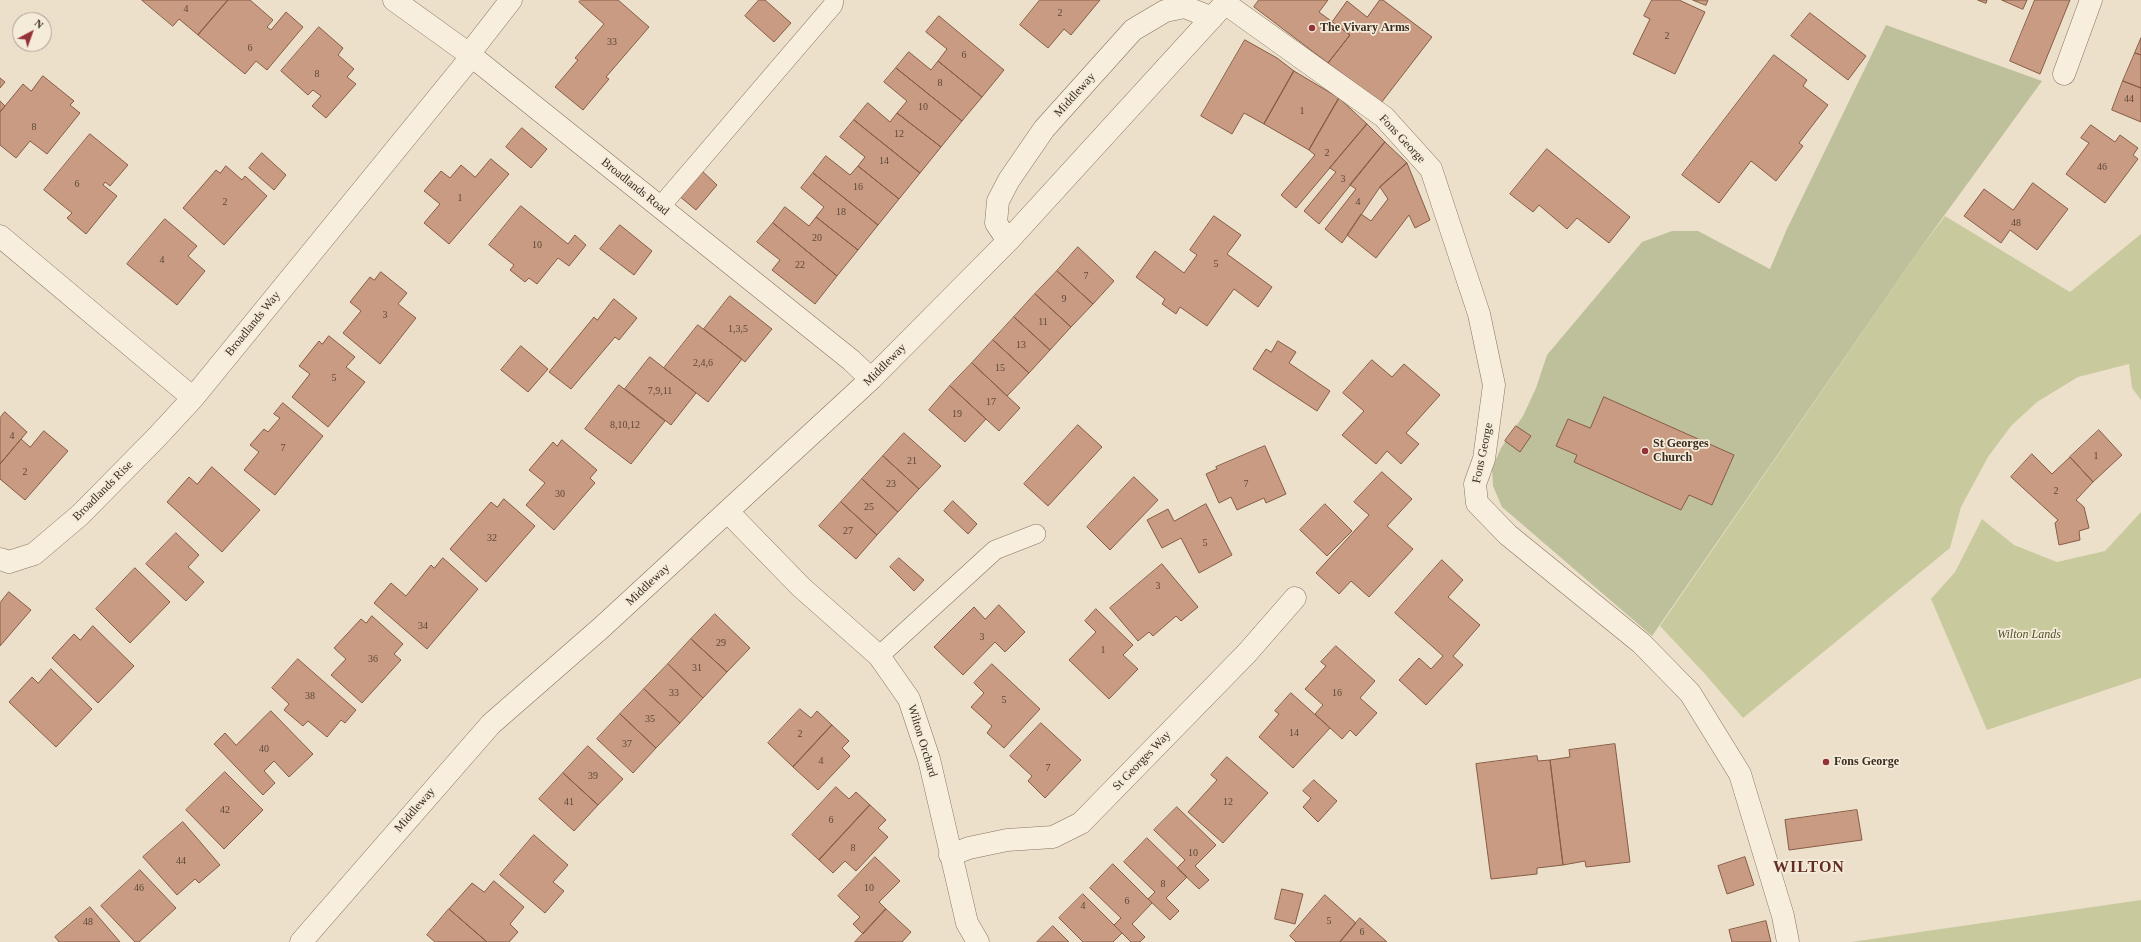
<!DOCTYPE html>
<html>
<head>
<meta charset="utf-8">
<style>
	body { margin:0 }
	#map { position:relative; width:2141px; height:942px; overflow:hidden; background:#ede0ca; font-family:Georgia,serif }
	canvas { display:block }
	.north { position:absolute; left:12px; top:12px; width:40px; height:40px; box-sizing:border-box; background:#f4ebd9; border:1px solid #aa9f90; border-radius:50%; rotate:41deg; font-size:11px; font-weight:700; line-height:16px; text-align:center; color:#3a2c22 }
	.north::after { content:''; display:block; margin:auto; width:14px; height:18px; background:#943239; clip-path:polygon(50% 0,100% 100%,50% 72%,0 100%) }
</style>
</head>
<body>
<div id="map">
<canvas width="2141" height="942"></canvas>
<div class="north">N</div>
</div>
<script>
const context = document.querySelector('canvas').getContext('2d');
context.lineJoin = 'round';
function paint(path, color) {
  context.fillStyle = color;
  context.fill(path, 'evenodd');
}
function strokePath(path, color, width, dash) {
  context.strokeStyle = color;
  context.lineWidth = width;
  context.lineCap = dash ? 'butt' : 'round';
  context.setLineDash(dash || []);
  context.stroke(path);
}
function label(font, color, halo, rows, align = 'center') {
  context.font = font + ' Georgia,serif';
  context.lineWidth = 3.5;
  context.setLineDash([]);
  context.textBaseline = 'middle';
  context.strokeStyle = halo;
  context.fillStyle = color;
  for (const [text, x, y, turn = 0] of rows) {
    context.save();
    context.translate(x, y);
    context.rotate((+turn || 0) * Math.PI / 180);
    context.textAlign = isNaN(turn) ? turn : align;
    if (halo) context.strokeText(text, 0, 0);
    context.fillText(text, 0, 0);
    context.restore();
  }
}
paint(new Path2D(`
	M1945,216L2070,292L2141,234V400L2132,388L2129,364L2078,377L2037,402L2011,426L1988,457L1961,507L1950,548L1743,718L1704,673L1660,626L1917,253Z
	M2141,512V678L1987,730L1931,599L1955,572L1982,519L2014,545L2057,562L2105,551Z
	M2141,900V942H1851Z`), '#c8ca9e');
paint(new Path2D(`
	M1886,25L2042,81L1917,253L1652,636L1502,507L1493,486L1492,468L1501,448L1523,416L1536,388L1547,355L1642,242L1672,231H1698L1770,269L1786,231Z`), '#bec09c');
const building = new Path2D(`
	M142,0H228L198,35L179,19L173,26Z
	M228,0H250L273,20L267,27L271,30L286,12L303,27L267,70L256,61L245,74L198,35Z
	M581,0H618L649,27L606,77L609,79L583,110L555,87L578,60L575,58L604,24L579,2Z
	M759,0H765L791,23L774,42L745,16Z
	M1040,0H1100L1071,35L1064,29L1048,48L1020,25Z
	M1259,0H1328L1319,12L1350,35L1328,63L1254,7Z
	M1380,0H1383L1432,37L1381,103L1328,63L1350,35L1332,22L1347,1L1367,17Z
	M1652,0H1679L1705,12L1675,74L1633,54L1650,19L1644,16Z
	M1693,0H1708L1706,5Z
	M1978,0H1987L1986,3Z
	M2002,0H2027L2023,9Z
	M2035,0H2070L2040,74L2010,61Z
	M1810,13L1866,56L1848,80L1791,36Z
	M939,16L1004,70L982,97L938,61L947,49L926,32Z
	M319,27L343,48L338,55L354,69L347,77L356,84L326,118L312,106L321,96L313,90L308,95L281,71Z
	M2141,38V55L2135,53Z
	M1245,40L1277,58L1294,71L1264,124L1244,113L1232,134L1201,116Z
	M909,52L931,70L938,61L982,97L962,121L896,68Z
	M2135,53L2141,55V88L2123,81Z
	M1774,55L1807,80L1803,86L1828,105L1799,143L1803,146L1776,181L1751,161L1719,203L1682,175Z
	M896,68L962,121L941,147L897,113L907,101L884,82Z
	M1294,71L1339,98L1309,150L1264,124Z
	M43,76L74,101L70,105L80,113L47,154L30,141L16,158L0,145V112L23,84L31,91Z
	M0,78L5,82L0,88Z
	M2123,81L2141,88V122L2112,110Z
	M1339,98L1367,124L1296,208L1281,195L1315,155L1309,150Z
	M0,101L5,106L0,112Z
	M868,103L890,122L897,113L941,147L920,173L854,120Z
	M854,120L920,173L899,199L858,166L865,157L840,137Z
	M1367,124L1385,142L1319,224L1304,211L1336,172L1330,168Z
	M2091,125L2115,142L2120,135L2138,148L2133,155L2138,159L2105,203L2066,174L2089,143L2081,138Z
	M522,128L547,149L531,168L506,147Z
	M90,134L128,165L110,186L105,182L103,185L117,196L86,234L67,218L72,213L44,190Z
	M1385,142L1407,163L1380,187L1342,243L1325,229L1356,189L1350,185Z
	M1547,149L1630,217L1609,243L1577,218L1567,229L1539,205L1533,212L1510,194Z
	M262,153L286,175L274,190L249,168Z
	M826,156L850,175L858,166L899,199L878,225L813,173Z
	M491,159L509,174L449,244L424,223L440,204L424,191L441,171L450,178L461,165L475,177Z
	M1407,163L1430,220L1415,228L1409,215L1376,258L1347,235L1361,214L1371,221L1388,199L1380,187Z
	M226,166L242,180L245,176L267,196L224,245L183,208L216,170L220,173Z
	M700,169L717,185L696,210L678,195Z
	M813,173L878,225L858,250L816,217L824,207L801,188Z
	M2033,183L2068,209L2037,250L2010,230L2001,243L1964,216L1984,189L2013,210Z
	M521,206L568,244L575,235L586,245L569,266L558,258L537,284L529,278L525,282L510,270L514,265L489,245Z
	M785,207L809,226L816,217L858,250L837,276L773,223Z
	M1214,216L1241,235L1227,254L1272,287L1258,307L1234,289L1207,326L1180,307L1176,314L1162,304L1165,299L1136,277L1155,251L1184,273L1197,255L1190,250Z
	M165,219L197,246L188,256L205,271L177,305L127,264Z
	M773,223L837,276L815,304L772,270L780,260L757,242Z
	M620,225L652,251L634,275L600,249Z
	M1078,247L1114,281L1093,304L1057,271Z
	M1057,271L1093,304L1071,327L1035,294Z
	M381,272L407,293L398,304L416,318L380,364L343,333L361,311L350,302L370,277L374,280Z
	M1035,294L1071,327L1050,350L1014,317Z
	M730,296L772,329L745,362L704,329Z
	M614,299L637,318L619,340L615,337L571,389L549,372L594,317L597,320Z
	M1014,317L1050,350L1029,373L993,340Z
	M698,325L742,359L708,402L664,368Z
	M329,336L355,357L346,367L365,382L328,427L292,397L310,374L299,366L319,341L322,344Z
	M993,340L1029,373L1007,396L972,363Z
	M1278,341L1296,352L1289,363L1330,391L1317,411L1253,369L1266,349L1271,352Z
	M521,346L548,369L528,392L501,370Z
	M650,357L696,393L671,425L625,389Z
	M1372,360L1392,377L1404,364L1440,395L1406,433L1419,444L1401,464L1387,451L1376,464L1342,435L1364,411L1343,393Z
	M972,363L1020,408L999,431L950,386Z
	M619,385L665,421L631,464L585,429Z
	M950,386L986,419L965,442L929,410Z
	M1604,397L1734,455L1712,505L1689,495L1681,510L1574,462L1577,455L1556,446L1568,419L1590,428Z
	M283,403L323,436L275,495L244,470L259,452L250,445L264,429L268,432L280,418L274,414Z
	M5,412L27,432L0,464V418Z
	M1078,425L1102,447L1048,506L1024,484Z
	M1516,426L1531,436L1520,452L1505,441Z
	M2099,430L2122,455L2093,482L2070,457Z
	M44,431L68,451L25,500L0,479V464L21,439L30,447Z
	M904,433L941,466L919,489L883,456Z
	M562,440L597,470L590,478L595,483L554,530L526,505L545,483L529,470L553,442L557,446Z
	M1265,446L1286,494L1266,503L1264,498L1237,510L1231,497L1219,503L1206,474L1217,469L1216,467Z
	M2032,454L2052,474L2070,457L2093,482L2076,500L2084,507L2089,528L2079,531L2080,540L2059,545L2055,523L2058,520L2011,477Z
	M883,456L919,489L898,512L862,479Z
	M212,467L260,510L222,552L167,502L189,477L197,484Z
	M1382,472L1412,499L1387,526L1413,549L1369,597L1351,581L1339,594L1316,573L1369,515L1354,502Z
	M1134,477L1158,500L1110,550L1087,527Z
	M862,479L898,512L877,535L841,502Z
	M504,499L535,526L486,582L450,549L491,502L497,507Z
	M953,501L977,524L968,534L944,511Z
	M841,502L877,535L856,559L819,526Z
	M1206,504L1232,555L1199,573L1181,538L1162,548L1147,520L1168,509L1174,521Z
	M1325,504L1352,531L1327,556L1300,530Z
	M176,533L199,555L188,567L204,582L186,601L146,564Z
	M443,558L478,589L427,649L374,603L391,583L406,596L431,565L434,568Z
	M899,558L924,580L914,591L890,567Z
	M1442,560L1463,580L1448,597L1480,625L1453,656L1463,665L1426,705L1399,680L1419,658L1431,669L1443,656L1395,613Z
	M1162,564L1198,607L1181,621L1176,616L1153,636L1149,632L1138,641L1110,608Z
	M135,568L170,602L130,643L96,609Z
	M9,592L31,610L0,646V603Z
	M999,605L1025,632L1005,652L995,642L963,675L934,647L974,607L985,619Z
	M1096,609L1133,645L1123,655L1138,669L1109,699L1069,660L1096,632L1085,621Z
	M715,614L750,648L727,672L691,639Z
	M372,616L403,644L394,654L401,660L362,703L331,675L346,659L334,648L361,619L366,623Z
	M93,626L134,666L98,703L52,658L74,634L80,640Z
	M691,639L727,672L703,698L668,664Z
	M1336,646L1375,681L1360,698L1377,713L1356,736L1350,730L1342,739L1315,714L1323,705L1305,689L1326,666L1321,662Z
	M298,659L356,710L345,723L341,720L327,737L308,721L303,726L284,710L289,704L272,688Z
	M668,664L703,698L680,723L644,689Z
	M992,664L1040,709L1004,748L987,733L992,726L971,707L984,693L974,683Z
	M51,669L92,709L56,747L9,702L32,677L38,683Z
	M644,689L680,723L656,748L620,714Z
	M1291,693L1330,728L1293,768L1259,737L1279,714L1275,711Z
	M800,709L811,718L817,711L832,725L793,767L768,743Z
	M271,711L313,754L289,777L274,761L264,771L275,783L263,795L214,744L225,733L236,745Z
	M620,714L656,748L633,773L597,739Z
	M1041,723L1081,760L1045,798L1028,781L1032,776L1010,756Z
	M832,725L849,741L842,748L850,756L818,790L793,767Z
	M1615,744L1630,862L1586,867L1585,861L1563,865L1550,760L1570,757L1569,750Z
	M588,746L623,779L598,805L563,773Z
	M1537,756L1538,761L1550,760L1563,865L1537,868V874L1491,879L1476,764Z
	M1227,757L1268,793L1223,843L1188,812L1217,780L1211,775Z
	M225,772L263,810L224,849L186,810Z
	M563,773L598,805L574,831L539,799Z
	M1314,780L1337,801L1318,822L1303,807L1311,798L1303,791Z
	M836,787L849,799L856,792L870,805L819,860L792,835Z
	M870,805L886,820L878,828L888,837L856,871L845,861L833,873L819,860Z
	M1177,807L1216,845L1195,866L1209,880L1199,889L1177,868L1185,860L1154,830Z
	M1857,810L1862,840L1789,850L1785,820Z
	M183,822L220,865L199,883L195,879L177,895L143,857Z
	M534,835L568,865L553,882L564,891L545,913L500,875Z
	M1147,838L1187,877L1166,898L1179,911L1170,920L1148,899L1155,892L1124,862Z
	M875,857L900,881L879,902L886,909L863,934L853,924L860,917L838,896Z
	M1745,857L1754,885L1727,894L1718,866Z
	M1113,864L1152,903L1132,924L1145,937L1140,942H1131L1114,925L1121,918L1090,888Z
	M140,870L176,908L139,942H135L101,906Z
	M494,881L524,907L510,924L518,932L509,942H487L449,909L472,883L484,892Z
	M1282,889L1303,894L1295,924L1275,919Z
	M1083,894L1122,933L1113,942H1083L1059,918Z
	M1325,895L1356,923L1340,942H1296L1290,936Z
	M90,907L120,942H59L55,937Z
	M449,909L487,942H435L427,935Z
	M886,909L911,932L902,942H855Z
	M1360,918L1387,942H1340Z
	M1766,921L1771,942H1732L1729,930Z
	M1053,926L1069,942H1037Z`);
paint(building, '#c89b82');
strokePath(building, '#865c46', 1);
const service = new Path2D(`
	M660,207L833,5L834,0
	M879,656L995,550L1036,534`);
const minor = new Path2D(`
	M394,0L469,54L851,360L871,379
	M1226,4L1384,117L1431,169L1479,314L1494,385L1484,459L1475,484L1477,503L1508,535L1641,643L1690,693L1740,774L1783,916L1788,942
	M469,54L511,0
	M2064,74L2091,0
	M0,236L193,398
	M1008,241L996,223L998,201L1009,180L1044,129L1133,30L1165,11L1185,7L1212,18
	M728,512L801,587L879,656L909,699L929,759L967,923L978,942
	M0,559L9,562L34,554L80,515L156,438L193,398L472,56
	M950,855L969,848L1007,840L1053,837L1081,823L1247,653L1295,598
	M301,942L491,724L601,628L871,379L1008,241L1228,0`);
strokePath(service, '#88735f', 20);
strokePath(minor, '#88735f', 23);
strokePath(service, '#f7eedd', 19);
strokePath(minor, '#f7eedd', 22);
for (const [x, y, r, color] of [
	[1312,28,4,"#943239"],
	[1645,451,4,"#943239"],
	[1826,762,4,"#943239"]
]) {
  const dot = new Path2D();
  dot.arc(x, y, r, 0, 2 * Math.PI);
  context.fillStyle = color;
  context.fill(dot);
  strokePath(dot, '#f4ebd9', 1.5);
}
label('10px', '#5e483a', null, [
	["4",186,9],
	["2",1060,13],
	["2",1667,36],
	["33",612,42],
	["6",250,48],
	["6",964,55],
	["8",317,74],
	["8",940,83],
	["44",2129,99],
	["10",923,107],
	["1",1302,111],
	["8",34,127],
	["12",899,134],
	["2",1327,153],
	["14",884,161],
	["46",2102,167],
	["3",1343,179],
	["6",77,184],
	["16",858,187],
	["1",460,198],
	["2",225,202],
	["4",1358,202],
	["18",841,212],
	["48",2016,223],
	["20",817,238],
	["10",537,245],
	["4",162,260],
	["5",1216,264],
	["22",800,265],
	["7",1086,276],
	["9",1064,299],
	["3",385,315],
	["11",1043,322],
	["1,3,5",738,329],
	["13",1021,345],
	["2,4,6",703,363],
	["15",1000,368],
	["5",334,378],
	["7,9,11",660,391],
	["17",991,402],
	["19",957,414],
	["8,10,12",625,425],
	["4",12,436],
	["7",283,448],
	["1",2096,456],
	["21",912,461],
	["2",25,472],
	["23",891,484],
	["7",1246,484],
	["2",2056,491],
	["30",560,494],
	["25",869,507],
	["27",848,531],
	["32",492,538],
	["5",1205,543],
	["3",1158,586],
	["34",423,626],
	["3",982,637],
	["29",721,643],
	["1",1103,650],
	["36",373,659],
	["31",697,668],
	["33",674,693],
	["16",1337,693],
	["38",310,696],
	["5",1004,700],
	["35",650,719],
	["14",1294,733],
	["2",800,734],
	["37",627,744],
	["40",264,749],
	["4",821,761],
	["7",1048,768],
	["39",593,776],
	["41",569,802],
	["12",1228,802],
	["42",225,810],
	["6",831,820],
	["8",853,848],
	["10",1193,853],
	["44",181,861],
	["8",1163,884],
	["46",139,888],
	["10",869,888],
	["6",1127,901],
	["4",1083,906],
	["5",1329,921],
	["48",88,922],
	["6",1362,932]
]);
label('bold 12px', '#3a2c22', '#f4ebd9', [
	["The Vivary Arms",1320,28],
	["St Georges",1653,444],
	["Church",1653,458],
	["Fons George",1834,762]
], 'left');
label('12px', '#3a2c22', '#f4ebd9', [
	["Middleway",1075,95,-48],
	["Fons George",1402,139,47],
	["Broadlands Road",635,187,39],
	["Broadlands Way",253,324,-51],
	["Middleway",885,365,-45],
	["Fons George",1483,453,-78],
	["Broadlands Rise",103,491,-45],
	["Middleway",648,585,-43],
	["Wilton Orchard",922,741,73],
	["St Georges Way",1142,761,-46],
	["Middleway",415,810,-49]
]);
label('italic 12px', '#4d5529', '#f4ebd9', [
	["Wilton Lands",2029,635]
]);
context.letterSpacing = '1px';
label('bold 16px', '#642d23', '#f4ebd9', [
	["WILTON",1809,868]
]);
context.letterSpacing = '0px';
</script>
</body>
</html>
